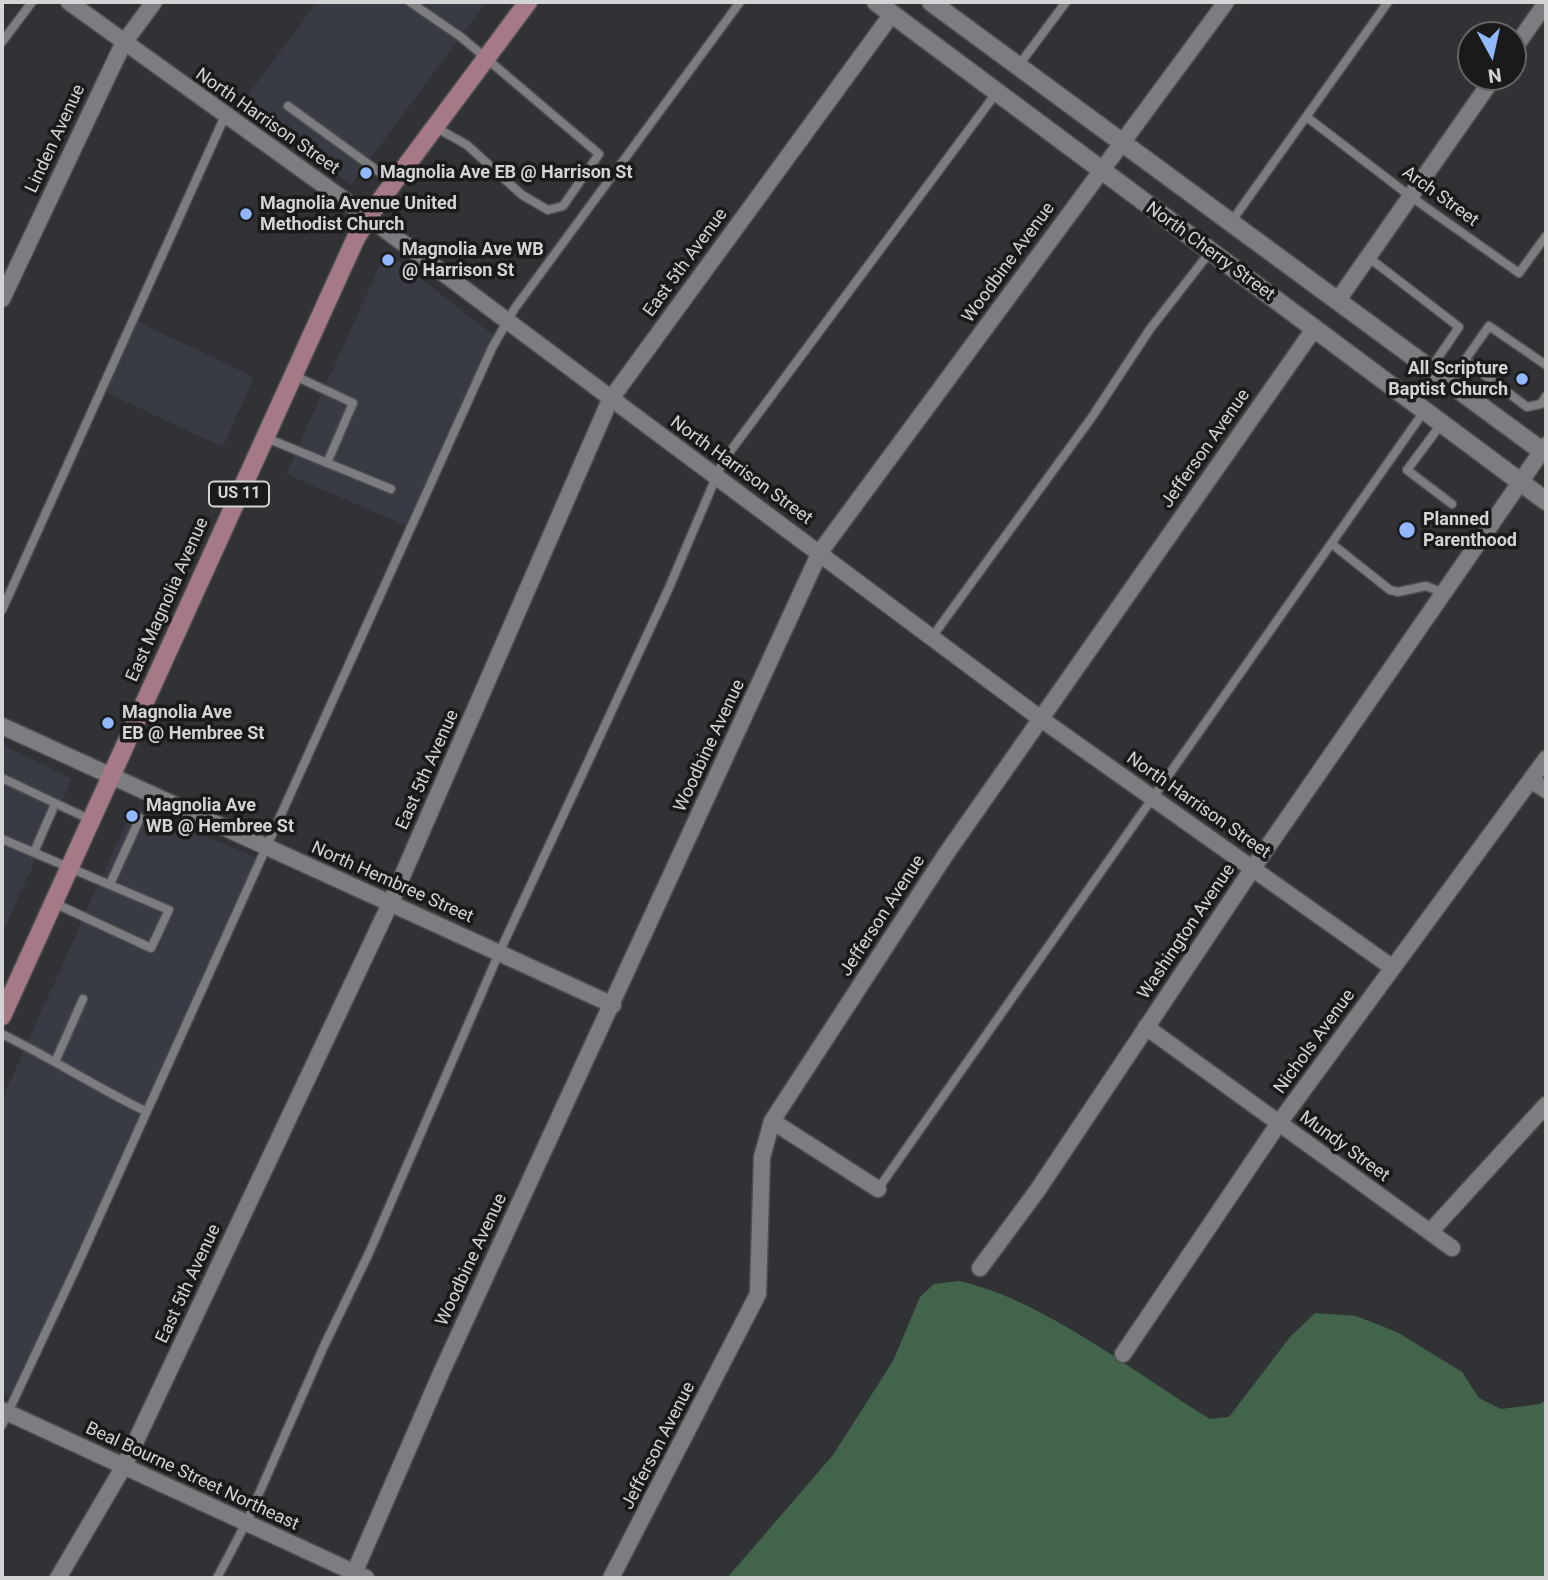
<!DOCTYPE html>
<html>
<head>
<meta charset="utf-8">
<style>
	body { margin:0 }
	#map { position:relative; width:1548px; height:1580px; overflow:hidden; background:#313235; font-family:Roboto,sans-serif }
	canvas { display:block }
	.frame { position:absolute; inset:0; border:4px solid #d3d4d5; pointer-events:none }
	.north { position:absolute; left:1457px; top:21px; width:70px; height:70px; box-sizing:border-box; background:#1a1a1b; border:2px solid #646465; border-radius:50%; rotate:172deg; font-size:19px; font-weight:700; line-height:28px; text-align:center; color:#d3d4d5 }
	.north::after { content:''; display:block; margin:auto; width:24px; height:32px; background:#91b8fd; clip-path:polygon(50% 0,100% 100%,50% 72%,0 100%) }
</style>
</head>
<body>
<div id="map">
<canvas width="1548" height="1580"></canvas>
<div class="frame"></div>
<div class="north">N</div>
</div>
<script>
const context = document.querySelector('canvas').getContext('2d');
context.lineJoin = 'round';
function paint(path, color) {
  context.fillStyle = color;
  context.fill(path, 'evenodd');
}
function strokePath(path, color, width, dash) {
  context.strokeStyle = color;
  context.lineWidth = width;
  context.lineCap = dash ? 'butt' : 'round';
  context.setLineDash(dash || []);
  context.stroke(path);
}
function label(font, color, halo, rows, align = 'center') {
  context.font = font + ' Roboto,sans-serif';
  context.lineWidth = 7;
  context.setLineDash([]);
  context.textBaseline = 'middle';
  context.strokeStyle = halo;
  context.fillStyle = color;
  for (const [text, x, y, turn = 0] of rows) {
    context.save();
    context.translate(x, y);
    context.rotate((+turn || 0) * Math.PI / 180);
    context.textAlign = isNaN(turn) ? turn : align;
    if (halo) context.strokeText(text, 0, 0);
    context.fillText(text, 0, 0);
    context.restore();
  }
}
paint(new Path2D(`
	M317,2H486L351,185L241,104Z
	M387,257L398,261L497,338L412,528L286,474L382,260Z
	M132,319L254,377L223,447L100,390Z
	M2,745L72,779L2,934Z
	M133,808L150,812L261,860L15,1398L2,1392V1099Z`), '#393b44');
paint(new Path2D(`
	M959,1281C1044,1300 1135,1373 1210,1419L1229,1417L1290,1337L1315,1313L1356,1316L1397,1332L1462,1372L1479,1398L1501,1409L1540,1404L1546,1400V1578H727L833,1455L893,1361L920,1297L934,1284Z`), '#42644b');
const lane = new Path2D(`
	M410,2L461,37L599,154L563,206L548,210L522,195L467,145L435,127
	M2,42L32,2
	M1019,65L1066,2
	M288,106L393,182
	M1308,118L1410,196L1519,273L1546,236
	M1231,222L1388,2
	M1368,257L1459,327L1431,368
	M1465,360L1489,326L1546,365
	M293,375L353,403L327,463
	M1449,382L1465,360L1527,407L1541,404L1546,396
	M1442,423L1407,470L1452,504
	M264,437L391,489
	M1332,544L1390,590L1398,592L1426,586L1444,593
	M2,610L225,116
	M932,637L1092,417L1150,329L1210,252
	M2,778L91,820
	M2,839L169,910L151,948L54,903
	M34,852L55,804
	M110,884L140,818
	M2,1034C51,1058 96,1087 145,1111
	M55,1062L83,999
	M878,1189L1425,410
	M2,1425L76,1268L492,348L515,308L740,2
	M217,1578L246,1523L324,1346L369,1253L499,953L668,590L723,461L997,92`);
const street = new Path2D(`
	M69,2L368,217L1041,719L1393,968
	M1513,50L1546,3
	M2,299L123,44L154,2
	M1338,300L1494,77
	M2,726L613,1005
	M1531,780L1546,790
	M1146,1027L1452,1248
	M772,1121L878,1189
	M1430,1232L1546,1105
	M980,1268L1037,1191L1253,868L1546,445
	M1123,1354L1279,1123L1546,759
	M2,1410L366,1578
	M58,1578L124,1466L390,904L610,400L892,14
	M352,1578L442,1371L820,552L1226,2
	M611,1578L758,1294L762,1157L772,1121L946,854L1314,329`);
const secondary = new Path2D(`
	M876,2L1546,501
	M931,2L1546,454`);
const primary = new Path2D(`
	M2,1016L355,240L368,217L528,2`);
strokePath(lane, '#4d4e50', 11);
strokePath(street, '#4d4e50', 19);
strokePath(secondary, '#4d4e50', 21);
strokePath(primary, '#4d4e50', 21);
strokePath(lane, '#7c7d80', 8);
strokePath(street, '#7c7d80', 16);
strokePath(secondary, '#7c7d80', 18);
strokePath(primary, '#a67986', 18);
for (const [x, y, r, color] of [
	[366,173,7,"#91b8fd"],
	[246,214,7,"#91b8fd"],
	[388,260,7,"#91b8fd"],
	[1522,379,7,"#91b8fd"],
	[1407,530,9,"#91b8fd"],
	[108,723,7,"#91b8fd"],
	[132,816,7,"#91b8fd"]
]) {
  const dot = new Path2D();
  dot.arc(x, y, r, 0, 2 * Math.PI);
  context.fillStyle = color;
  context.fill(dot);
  strokePath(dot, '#1a1a1b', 2.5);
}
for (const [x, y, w] of [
	[239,494,60]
]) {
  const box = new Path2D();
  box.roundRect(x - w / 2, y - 12.5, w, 25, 5);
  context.fillStyle = '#1a1a1b';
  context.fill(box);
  strokePath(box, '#d3d4d5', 2);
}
label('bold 16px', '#d3d4d5', null, [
	["US 11",239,494]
]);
label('18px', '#d3d4d5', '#1a1a1b', [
	["North Harrison Street",267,122,35],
	["Linden Avenue",56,139,-65],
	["Arch Street",1440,197,36],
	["North Cherry Street",1210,252,36],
	["East 5th Avenue",686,263,-54],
	["Woodbine Avenue",1009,263,-54],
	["Jefferson Avenue",1206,449,-55],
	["North Harrison Street",741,471,36],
	["East Magnolia Avenue",168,600,-66],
	["Woodbine Avenue",710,746,-65],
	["East 5th Avenue",428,770,-66],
	["North Harrison Street",1198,806,35],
	["North Hembree Street",392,883,24],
	["Jefferson Avenue",883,916,-57],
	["Washington Avenue",1187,932,-56],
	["Nichols Avenue",1315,1042,-54],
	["Mundy Street",1344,1147,36],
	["Woodbine Avenue",472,1260,-65],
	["East 5th Avenue",189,1284,-65],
	["Jefferson Avenue",659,1446,-63],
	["Beal Bourne Street Northeast",192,1477,25]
]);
label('bold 18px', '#d3d4d5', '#1a1a1b', [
	["Magnolia Ave EB @ Harrison St",380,173],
	["Magnolia Avenue United",260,204],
	["Methodist Church",260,225],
	["Magnolia Ave WB",402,250],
	["@ Harrison St",402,271],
	["All Scripture",1508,369,"right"],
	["Baptist Church",1508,390,"right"],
	["Planned",1423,520],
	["Parenthood",1423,541],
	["Magnolia Ave",122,713],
	["EB @ Hembree St",122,734],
	["Magnolia Ave",146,806],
	["WB @ Hembree St",146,827]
], 'left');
</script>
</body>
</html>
